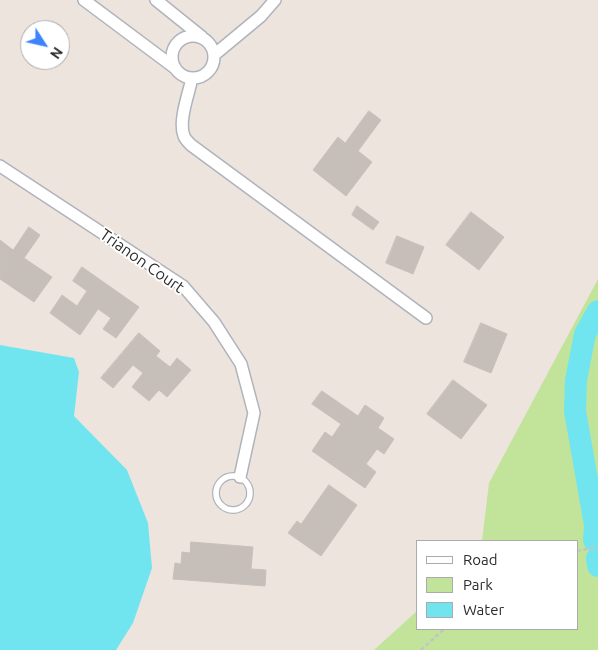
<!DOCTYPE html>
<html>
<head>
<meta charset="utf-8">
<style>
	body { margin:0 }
	#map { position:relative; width:598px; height:650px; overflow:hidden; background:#ede4de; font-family:Ubuntu,sans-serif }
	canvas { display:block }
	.legend { position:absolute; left:416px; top:540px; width:162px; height:90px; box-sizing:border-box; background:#fff; border:1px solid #ababab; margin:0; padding:6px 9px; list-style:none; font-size:15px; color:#2c2c2c }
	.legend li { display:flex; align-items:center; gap:10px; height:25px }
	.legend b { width:25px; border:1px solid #ababab }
	.north { position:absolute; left:20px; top:20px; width:50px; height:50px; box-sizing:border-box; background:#fff; border:1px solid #ababab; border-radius:50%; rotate:125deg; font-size:14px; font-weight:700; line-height:20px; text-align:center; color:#2c2c2c }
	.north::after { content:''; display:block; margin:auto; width:18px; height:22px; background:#3d84fb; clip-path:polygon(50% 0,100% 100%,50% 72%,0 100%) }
</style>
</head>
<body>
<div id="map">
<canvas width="598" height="650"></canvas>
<ul class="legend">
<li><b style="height:6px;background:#fff"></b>Road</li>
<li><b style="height:14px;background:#c1e49a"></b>Park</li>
<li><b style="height:14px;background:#71e5ef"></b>Water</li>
</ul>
<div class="north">N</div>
</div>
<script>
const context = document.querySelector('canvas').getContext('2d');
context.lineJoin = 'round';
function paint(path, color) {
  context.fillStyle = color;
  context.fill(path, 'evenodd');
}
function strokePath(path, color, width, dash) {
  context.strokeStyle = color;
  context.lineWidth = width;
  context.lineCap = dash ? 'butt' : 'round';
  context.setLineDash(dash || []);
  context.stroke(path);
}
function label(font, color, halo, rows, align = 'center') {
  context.font = font + ' Ubuntu,sans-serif';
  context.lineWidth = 4;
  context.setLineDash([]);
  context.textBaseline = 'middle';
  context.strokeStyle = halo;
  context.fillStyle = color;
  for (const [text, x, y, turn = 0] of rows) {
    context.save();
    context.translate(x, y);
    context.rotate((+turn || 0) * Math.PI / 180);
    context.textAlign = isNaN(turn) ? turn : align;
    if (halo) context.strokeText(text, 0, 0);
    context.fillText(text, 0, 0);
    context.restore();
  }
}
paint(new Path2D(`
	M598,279V650H374L417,611V629H577V541H482L489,483Z`), '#c1e49a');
paint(new Path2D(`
	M0,345L74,358L79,372L74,416L127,470L148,523L152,568L133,623L116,650H0Z`), '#71e5ef');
strokePath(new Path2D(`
	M594,540L595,525L575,411L576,380L585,334L598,311
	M597,558L598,566`), '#71e5ef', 22);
const building = new Path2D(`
	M369,111L381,120L358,151L372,162L346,196L313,170L338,137L345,143Z
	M357,206L379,222L373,230L352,215Z
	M471,212L504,237L479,270L446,245Z
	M29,227L40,235L24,258L52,277L34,302L0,279V240L13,250Z
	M397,236L424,247L413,274L386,263Z
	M82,267L139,307L116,338L103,329L111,318L98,309L80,335L50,313L62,295L77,306L87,291L73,281Z
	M481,323L507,334L491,373L464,362Z
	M139,333L160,351L156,356L170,367L177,358L191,370L167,397L159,390L149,401L132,387L143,373L133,365L113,388L101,378Z
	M453,380L487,405L461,439L427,414Z
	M322,391L358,416L365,405L384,418L378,428L394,439L384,454L377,449L366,464L376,472L365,488L312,451L325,432L332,437L341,424L312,404Z
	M329,485L357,505L321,556L288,533L297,521L301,524Z
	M191,542L253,547L251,569L266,570L265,586L173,579L175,563L181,564L182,552L190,553Z`);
paint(building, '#c6bfb9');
strokePath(building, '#c9bfb7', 1);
const service = new Path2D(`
	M216 493a17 17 0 1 1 34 0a17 17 0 1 1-34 0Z`);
const minor = new Path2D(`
	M84,0L175,68
	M156,0L202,37
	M172 57a21 21 0 1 1 42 0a21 21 0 1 1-42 0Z
	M214,55L261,16L275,0
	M192,78C189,93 178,121 184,136C185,139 189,143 191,145L426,318
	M0,166L183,286L214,322L241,364L254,413L240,477`);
strokePath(service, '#aeb3bc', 8);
strokePath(minor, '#aeb3bc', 14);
strokePath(new Path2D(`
	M577,551L598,547
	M421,650L444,629`), '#c4c4c4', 2.5, [4, 2.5]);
strokePath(service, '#fff', 5.5);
strokePath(minor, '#fff', 11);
label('16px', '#2c2c2c', '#fff', [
	["Trianon Court",142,261,35]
]);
</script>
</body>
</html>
